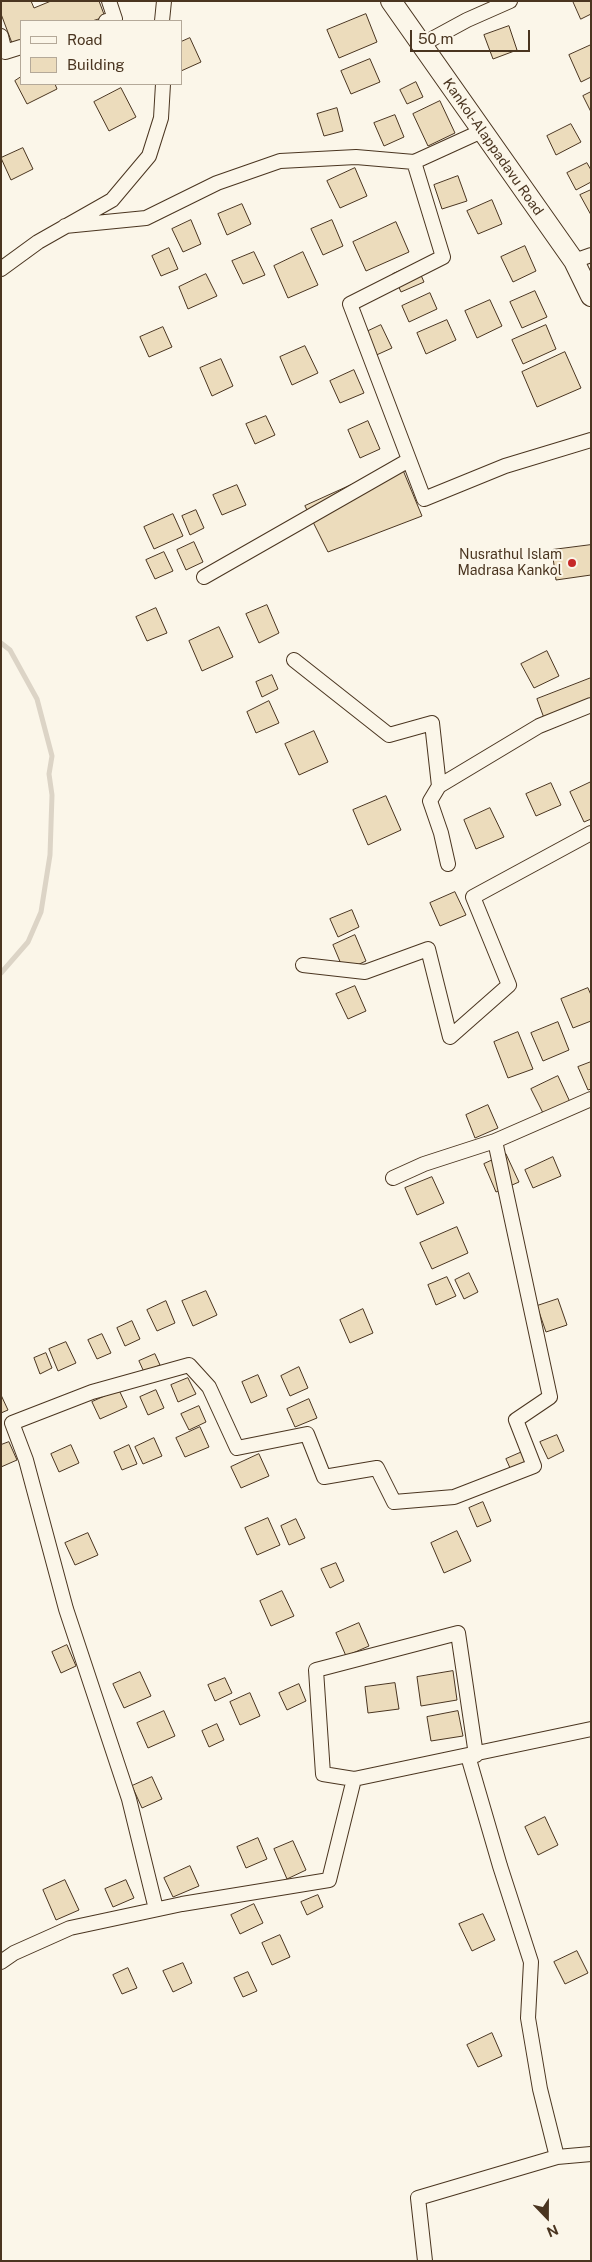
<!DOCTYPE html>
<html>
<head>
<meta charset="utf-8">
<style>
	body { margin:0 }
	#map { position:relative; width:592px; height:2262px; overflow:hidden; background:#fbf6e9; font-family:"Public Sans",sans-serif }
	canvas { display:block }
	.frame { position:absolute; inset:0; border:2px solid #4a3520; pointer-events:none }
	.legend { position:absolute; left:20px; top:20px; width:162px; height:65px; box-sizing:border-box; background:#fbf6e9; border:1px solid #b4a999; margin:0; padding:6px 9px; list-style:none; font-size:15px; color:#4a3520 }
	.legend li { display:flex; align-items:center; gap:10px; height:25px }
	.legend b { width:25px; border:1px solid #b4a999 }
	.north { position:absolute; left:522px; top:2192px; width:50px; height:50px; -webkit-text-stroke:4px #fbf6e9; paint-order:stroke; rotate:158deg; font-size:14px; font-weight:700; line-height:20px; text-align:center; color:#4a3520 }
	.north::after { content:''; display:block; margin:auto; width:18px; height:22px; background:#4a3520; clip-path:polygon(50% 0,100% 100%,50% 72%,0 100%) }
	.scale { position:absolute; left:410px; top:30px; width:120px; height:22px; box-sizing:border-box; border:2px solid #4a3520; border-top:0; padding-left:6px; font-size:15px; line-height:18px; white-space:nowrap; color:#4a3520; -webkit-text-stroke:4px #fbf6e9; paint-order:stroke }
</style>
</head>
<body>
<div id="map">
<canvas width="592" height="2262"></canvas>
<div class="frame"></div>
<ul class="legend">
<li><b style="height:6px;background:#fbf6e9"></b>Road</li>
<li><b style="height:14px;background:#ecdcbc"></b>Building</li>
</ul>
<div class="north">N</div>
<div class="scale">50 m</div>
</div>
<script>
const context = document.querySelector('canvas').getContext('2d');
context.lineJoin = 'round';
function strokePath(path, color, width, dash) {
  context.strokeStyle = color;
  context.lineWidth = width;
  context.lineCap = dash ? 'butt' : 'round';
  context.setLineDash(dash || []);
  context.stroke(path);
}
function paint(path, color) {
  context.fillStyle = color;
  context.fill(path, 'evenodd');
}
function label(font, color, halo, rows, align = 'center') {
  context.font = font + ' "Public Sans",sans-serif';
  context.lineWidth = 4;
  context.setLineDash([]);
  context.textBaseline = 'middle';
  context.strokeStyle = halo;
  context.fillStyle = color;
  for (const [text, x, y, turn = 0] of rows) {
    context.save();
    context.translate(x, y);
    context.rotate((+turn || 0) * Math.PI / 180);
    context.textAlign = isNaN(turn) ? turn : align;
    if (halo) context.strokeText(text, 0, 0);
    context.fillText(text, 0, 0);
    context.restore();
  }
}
strokePath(new Path2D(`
	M1,643L10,650L37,699L52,756L49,774L52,795L50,855L41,912L28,942L1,973`), '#dcd4c6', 5);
const building = new Path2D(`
	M1,1H31L34,8L51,1H99L105,17L92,21H21V48L15,51L1,14Z
	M573,1H591V14L581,19Z
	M366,14L377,42L339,58L327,30Z
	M509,26L517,50L493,59L484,35Z
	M190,38L201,62L181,71V42Z
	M591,45V77L581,82L569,55Z
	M370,59L380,82L351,94L341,71Z
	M21,77V84H55L57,89L27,104L15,81Z
	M416,82L423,97L407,104L400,90Z
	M121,88L136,117L109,131L94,102Z
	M591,92V112L583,96Z
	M440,101L455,133L428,146L413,114Z
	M337,108L343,131L324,136L317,114Z
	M395,115L404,137L384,146L374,123Z
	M571,124L581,142L556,155L547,136Z
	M23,148L33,169L11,180L1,158Z
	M587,163L591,170V182L576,190L567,173Z
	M355,168L367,196L340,208L327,181Z
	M458,176L467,201L442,209L434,185Z
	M591,190V215L580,195Z
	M492,200L502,224L478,234L467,211Z
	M242,204L251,224L227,235L218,214Z
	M191,220L201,244L183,252L172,229Z
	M332,220L343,246L323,255L311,229Z
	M396,222L409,252L366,271L353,242Z
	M525,246L536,271L513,282L501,257Z
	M169,248L178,269L161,276L152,256Z
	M254,252L265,275L243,284L232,261Z
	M303,252L318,285L288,298L274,266Z
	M416,264L424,282L401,292L393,274Z
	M206,274L217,296L188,309L179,287Z
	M535,291L547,317L522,328L510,302Z
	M430,293L437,309L409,322L402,306Z
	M490,300L502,326L477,338L465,311Z
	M447,320L456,340L426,354L417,333Z
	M381,325L392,348L372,357L362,334Z
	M546,325L556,349L523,364L512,340Z
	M163,327L172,347L149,357L140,337Z
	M305,346L318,373L292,385L280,357Z
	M565,352L581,388L537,407L522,372Z
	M221,359L233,386L212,396L200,368Z
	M354,370L364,393L340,403L330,381Z
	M266,416L275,435L255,444L246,424Z
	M368,421L380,449L360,458L348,430Z
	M400,463L422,516L328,552L305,506Z
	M237,485L246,505L222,515L213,495Z
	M196,510L204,528L190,535L182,516Z
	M173,514L183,536L154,549L144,527Z
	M194,542L203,562L186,570L177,550Z
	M591,545V575L556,580L552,550Z
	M164,552L173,571L155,579L146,560Z
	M267,605L279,633L259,643L246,614Z
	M156,608L167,633L147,641L136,617Z
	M219,627L233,657L202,671L189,641Z
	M547,651L559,676L534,688L521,664Z
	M272,675L278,689L262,697L256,682Z
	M591,678V700L544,718L537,699Z
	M269,701L279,723L256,733L247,712Z
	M314,731L328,762L299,775L285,744Z
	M591,782V819L584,822L570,792Z
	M551,783L561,805L536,816L526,794Z
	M386,796L401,830L368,845L353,810Z
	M490,808L504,837L476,849L464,820Z
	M455,892L466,915L440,926L430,903Z
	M352,910L359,927L338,937L330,919Z
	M355,935L366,961L344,971L333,945Z
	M355,986L366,1011L348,1019L336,994Z
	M588,988L591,995V1021L573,1028L561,999Z
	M558,1022L569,1050L543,1061L531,1033Z
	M518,1032L533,1069L508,1078L494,1042Z
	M591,1062V1089L588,1090L578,1067Z
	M558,1076L570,1102L544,1115L531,1089Z
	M488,1105L498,1128L475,1138L466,1115Z
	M506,1154L519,1182L496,1192L484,1164Z
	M553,1157L561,1176L533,1188L525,1170Z
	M432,1177L444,1203L417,1215L405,1188Z
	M457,1227L468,1253L432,1269L420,1243Z
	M469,1273L478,1292L464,1299L455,1280Z
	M447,1277L456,1296L436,1305L428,1285Z
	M206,1291L217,1315L193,1326L182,1301Z
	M558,1299L567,1325L546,1332L537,1306Z
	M166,1301L175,1323L157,1331L147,1310Z
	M363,1309L373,1333L350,1343L340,1320Z
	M132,1321L140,1339L125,1346L117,1328Z
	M102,1334L111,1353L97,1359L88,1340Z
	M66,1342L76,1363L58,1371L49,1349Z
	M46,1353L52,1368L40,1374L34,1358Z
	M155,1354L160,1365L144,1372L139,1361Z
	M299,1367L308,1388L290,1396L281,1376Z
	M258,1375L267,1396L251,1403L242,1382Z
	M188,1378L196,1394L178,1402L171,1385Z
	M119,1390L127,1407L100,1419L92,1402Z
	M156,1390L164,1408L148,1415L140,1397Z
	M1,1395L8,1410L1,1413Z
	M309,1399L317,1418L295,1427L287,1409Z
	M199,1406L206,1422L189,1430L181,1414Z
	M200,1427L209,1447L185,1457L176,1438Z
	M557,1435L564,1451L548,1459L540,1442Z
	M154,1438L162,1456L143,1464L135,1447Z
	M9,1442L17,1460L1,1467V1445Z
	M71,1445L79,1463L59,1472L51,1454Z
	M129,1445L137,1464L122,1470L114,1452Z
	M529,1449L537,1469L515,1479L506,1459Z
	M259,1454L269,1476L241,1488L231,1467Z
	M483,1502L491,1521L477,1527L469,1508Z
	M268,1518L280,1545L257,1555L245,1528Z
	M296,1519L305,1538L289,1545L281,1526Z
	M457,1531L471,1561L444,1573L431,1543Z
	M88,1533L98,1555L75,1565L65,1543Z
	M336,1563L344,1581L330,1588L321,1569Z
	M282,1591L294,1616L271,1626L260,1601Z
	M359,1623L369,1646L346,1656L336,1633Z
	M67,1645L76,1666L61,1673L52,1652Z
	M453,1671L457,1700L421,1706L417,1677Z
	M140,1672L151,1696L124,1708L113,1684Z
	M225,1678L232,1693L215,1701L208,1685Z
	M395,1683L399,1709L368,1713L365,1687Z
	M299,1684L306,1701L287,1710L279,1693Z
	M250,1693L260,1716L240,1725L230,1702Z
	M164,1711L175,1736L148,1748L137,1723Z
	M458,1711L463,1736L431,1741L427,1717Z
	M217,1724L224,1740L209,1747L202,1731Z
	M152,1777L162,1799L142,1808L132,1786Z
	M545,1817L558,1845L538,1855L525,1827Z
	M258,1838L267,1859L246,1868L237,1847Z
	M293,1841L306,1870L287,1879L274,1849Z
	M190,1866L199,1886L173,1897L164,1878Z
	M65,1880L79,1910L56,1920L43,1890Z
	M126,1880L134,1898L113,1907L105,1889Z
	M318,1895L323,1907L307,1915L301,1902Z
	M254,1904L263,1923L240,1934L231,1915Z
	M483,1914L495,1940L472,1951L459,1924Z
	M280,1935L290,1957L272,1965L262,1943Z
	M577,1951L588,1973L565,1984L554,1962Z
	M183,1963L192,1983L173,1992L163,1971Z
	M128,1968L137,1988L122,1994L113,1975Z
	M248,1972L257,1991L243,1997L234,1978Z
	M492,2033L502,2056L478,2067L467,2045Z`);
paint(building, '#ecdcbc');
strokePath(building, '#4a3520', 1);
const street = new Path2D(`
	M106,21L115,19L109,1
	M162,21L164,1
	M1,36L5,52L21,47
	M421,45L467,20L510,1
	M482,131L414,162L443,257L350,304L424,499L505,466L591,440
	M65,226L146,218L217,183L280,161L356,157L414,162
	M574,261L591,255
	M1,269L38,242L112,200L149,156L161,118L163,84
	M204,577L409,460
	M294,660L389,735L432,723L439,786
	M448,864L441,833L430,801L439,786L539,726L591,705
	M303,965L365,972L428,949L450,1037L509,985L473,897L591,833
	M393,1178L424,1164L495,1141L591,1099
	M468,1756L500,1866L531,1962L528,2018L540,2089L557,2157L591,2154
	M354,1779L323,1774L316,1670L458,1633L476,1755
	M156,1909L129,1799L66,1609L26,1460L12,1423L92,1392L189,1365L209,1387L237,1448L307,1434L324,1477L377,1468L394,1502L454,1497L534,1466L516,1420L550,1397L495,1141
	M1,1962L14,1953L70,1928L182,1904L329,1880L354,1779L591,1729
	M425,2261L418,2198L557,2157`);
const secondary = new Path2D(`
	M391,1L574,261L591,296`);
strokePath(street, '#4a3520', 16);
strokePath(secondary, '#4a3520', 22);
strokePath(street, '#fbf6e9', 14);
strokePath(secondary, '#fbf6e9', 20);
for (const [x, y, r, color] of [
	[572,563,5,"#c62828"]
]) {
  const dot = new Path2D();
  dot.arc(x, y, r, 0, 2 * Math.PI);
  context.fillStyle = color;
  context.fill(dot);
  strokePath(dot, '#fbf6e9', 2);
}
label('14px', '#4a3520', '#fbf6e9', [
	["Kankol-Alappadavu Road",493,147,55]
]);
label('14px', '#4a3520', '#fbf6e9', [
	["Nusrathul Islam",562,555],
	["Madrasa Kankol",562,571]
], 'right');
</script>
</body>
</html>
